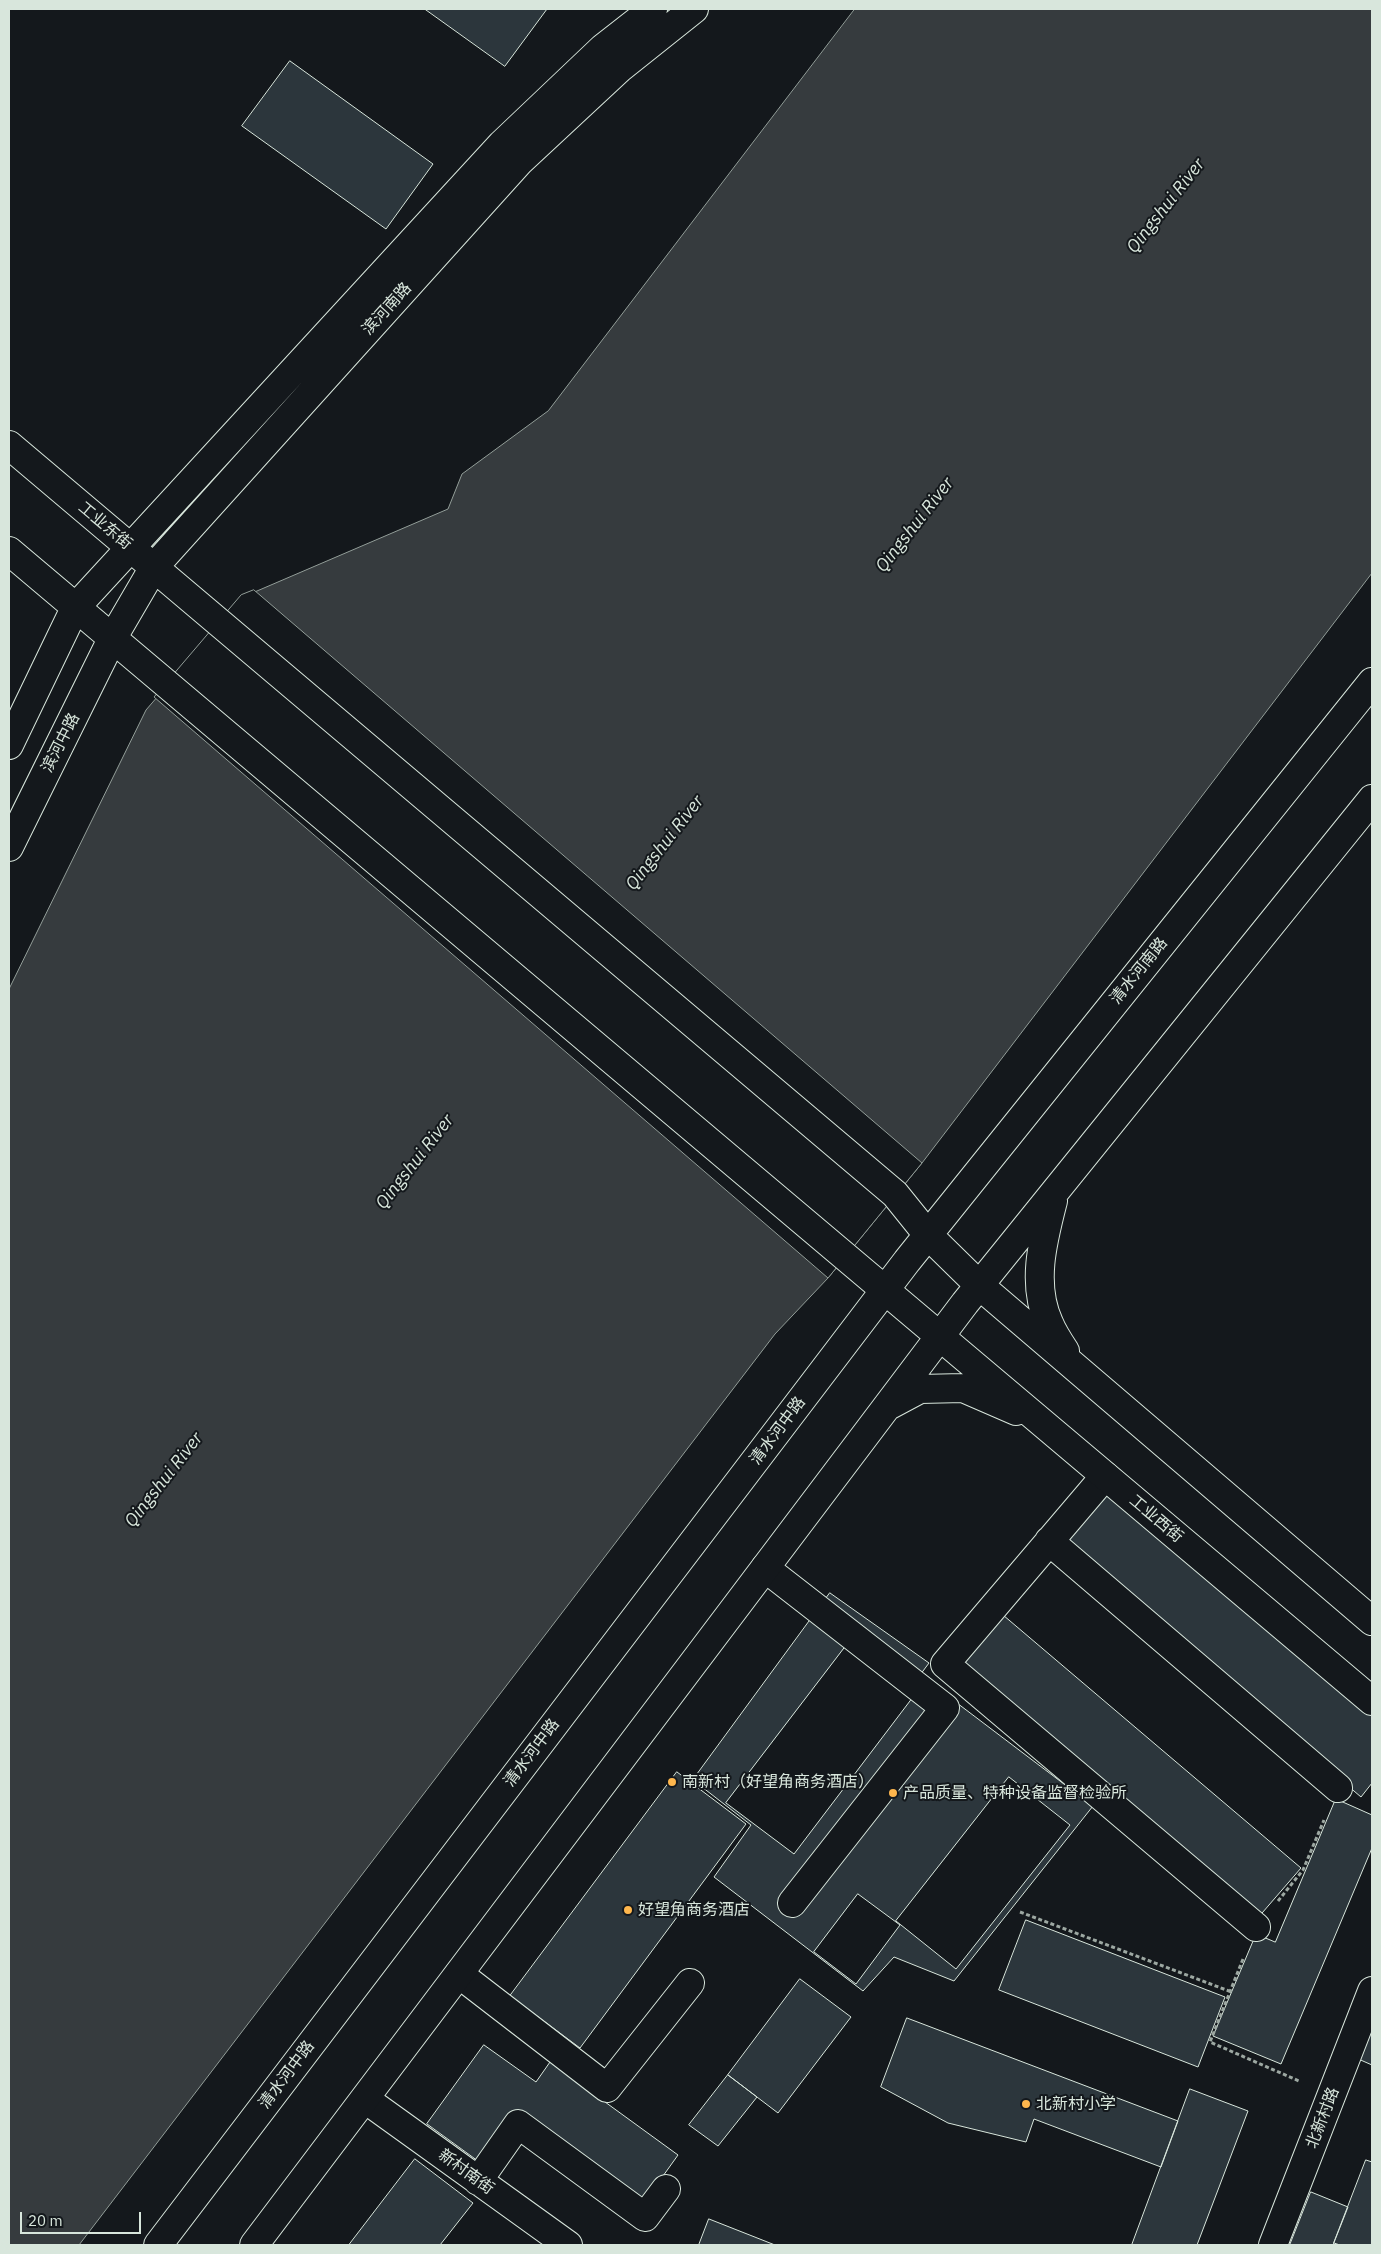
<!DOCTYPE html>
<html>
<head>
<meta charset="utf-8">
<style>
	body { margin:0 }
	#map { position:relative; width:1381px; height:2254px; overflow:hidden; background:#14181c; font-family:"IBM Plex Sans",sans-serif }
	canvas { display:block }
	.frame { position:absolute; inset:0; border:10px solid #d8e6dc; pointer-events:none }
	.scale { position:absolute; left:20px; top:2212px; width:121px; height:22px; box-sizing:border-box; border:2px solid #d8e6dc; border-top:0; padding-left:6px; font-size:15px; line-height:18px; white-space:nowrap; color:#d8e6dc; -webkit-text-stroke:4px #14181c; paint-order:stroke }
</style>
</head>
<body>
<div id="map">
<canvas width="1381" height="2254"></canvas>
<div class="frame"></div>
<div class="scale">20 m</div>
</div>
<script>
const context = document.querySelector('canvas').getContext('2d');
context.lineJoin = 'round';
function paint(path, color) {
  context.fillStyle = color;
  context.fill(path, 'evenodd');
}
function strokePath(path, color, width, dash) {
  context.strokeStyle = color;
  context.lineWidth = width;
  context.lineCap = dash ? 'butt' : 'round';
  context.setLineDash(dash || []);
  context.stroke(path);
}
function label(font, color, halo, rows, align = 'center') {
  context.font = font + ' "IBM Plex Sans","Noto Sans SC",sans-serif';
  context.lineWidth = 4;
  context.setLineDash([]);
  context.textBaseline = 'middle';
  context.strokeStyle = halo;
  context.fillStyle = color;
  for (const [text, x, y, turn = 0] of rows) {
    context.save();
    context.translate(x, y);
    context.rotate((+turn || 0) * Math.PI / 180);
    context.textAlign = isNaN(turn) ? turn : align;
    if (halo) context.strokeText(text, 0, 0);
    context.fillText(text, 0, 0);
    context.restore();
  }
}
const water = new Path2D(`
	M855,9H1372V573L922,1163L828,1278L775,1334L79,2245H9V989L146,710L243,597L448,509L462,474L548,411Z`);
paint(water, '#363b3e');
strokePath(water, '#939e99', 1);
const pier = new Path2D(`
	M254,590L922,1163L828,1278L154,697L241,595Z`);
paint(pier, '#14181c');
strokePath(pier, '#939e99', 1);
const building = new Path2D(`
	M425,9H547L505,66Z
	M290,61L433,164L386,229L242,126Z
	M1109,1491L1372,1716V1783L1361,1797L1064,1543Z
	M830,1593L929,1663L920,1675L1093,1806L954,1981L894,1957L863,1991L714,1877L751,1825L693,1780Z
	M1003,1615L1301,1868L1256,1920L959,1667Z
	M849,1642L916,1693L794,1854L726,1803Z
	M677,1772L746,1824L580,2048L510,1996Z
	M1009,1777L1070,1825L956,1969L896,1921Z
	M1336,1799L1372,1815V1848L1281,2064L1213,2036L1256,1934L1275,1942Z
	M858,1894L900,1925L856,1984L814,1952Z
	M1026,1920L1225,1997L1198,2067L999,1990Z
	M800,1979L851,2017L778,2113L728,2075Z
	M907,2018L1178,2121L1161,2167L1034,2119L1026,2142L948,2123L881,2087Z
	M1372,2018V2065L1356,2058Z
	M484,2045L536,2082L550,2062L678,2155L643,2204L515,2111L478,2161L427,2124Z
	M728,2075L757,2097L718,2146L689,2125Z
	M1190,2089L1248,2111L1197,2245H1132Z
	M415,2159L473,2203L440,2245H349Z
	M1366,2160L1372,2162V2245H1340L1334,2243Z
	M1311,2192L1348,2207L1333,2245H1290Z
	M709,2219L775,2245H699Z`);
paint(building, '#2c363c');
strokePath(building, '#d8e6dc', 1);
const minor = new Path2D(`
	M1105,1476L945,1664L1256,1927
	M1049,1541L1338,1788
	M765,1568L945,1708L792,1903
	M459,1974L607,2088L690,1983
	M365,2099L568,2245
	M478,2181L518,2124L645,2217L666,2189
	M1273,2245L1372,1991`);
const major = new Path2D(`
	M9,445L895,1194L928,1235L979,1285L1372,1621
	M9,551L1372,1701
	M9,745L75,608L502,144L603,48L653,9
	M9,847L112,639L154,567L520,161L620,68L694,9
	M1053,1201C1043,1240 1031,1284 1049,1323C1053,1333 1059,1342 1065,1351
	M890,1405L920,1389L963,1388L1016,1411
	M158,2245L907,1261L1372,682
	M254,2245L965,1303L1372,799`);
strokePath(minor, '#d8e6dc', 30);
strokePath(major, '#d8e6dc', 30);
strokePath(new Path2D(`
	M1278,1901L1303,1870L1324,1820
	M1020,1912L1229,1991
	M1243,1959L1210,2042L1299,2081`), '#9da8a2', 3, [4, 2.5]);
strokePath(minor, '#14181c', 28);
strokePath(major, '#14181c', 28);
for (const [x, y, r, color] of [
	[672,1782,5,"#ffb74d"],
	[893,1793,5,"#ffb74d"],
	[628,1910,5,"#ffb74d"],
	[1026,2104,5,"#ffb74d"]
]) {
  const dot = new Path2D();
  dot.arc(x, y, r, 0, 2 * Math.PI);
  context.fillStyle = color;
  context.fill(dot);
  strokePath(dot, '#14181c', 2);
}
label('16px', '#d8e6dc', '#14181c', [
	["滨河南路",387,309,-48],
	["工业东街",105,526,40],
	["滨河中路",61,743,-63],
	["清水河南路",1139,971,-51],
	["清水河中路",778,1431,-53],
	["工业西街",1156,1519,40],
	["清水河中路",532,1753,-53],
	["清水河中路",287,2075,-53],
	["北新村路",1323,2118,-69],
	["新村南街",466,2172,36]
]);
label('16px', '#d8e6dc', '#14181c', [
	["南新村（好望角商务酒店）",682,1782],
	["产品质量、特种设备监督检验所",903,1793],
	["好望角商务酒店",638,1910],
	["北新村小学",1036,2104]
], 'left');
label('italic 18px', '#d8e6dc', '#14181c', [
	["Qingshui River",1166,206,-52],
	["Qingshui River",915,525,-52],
	["Qingshui River",665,843,-52],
	["Qingshui River",415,1162,-52],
	["Qingshui River",164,1480,-52]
]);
</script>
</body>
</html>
